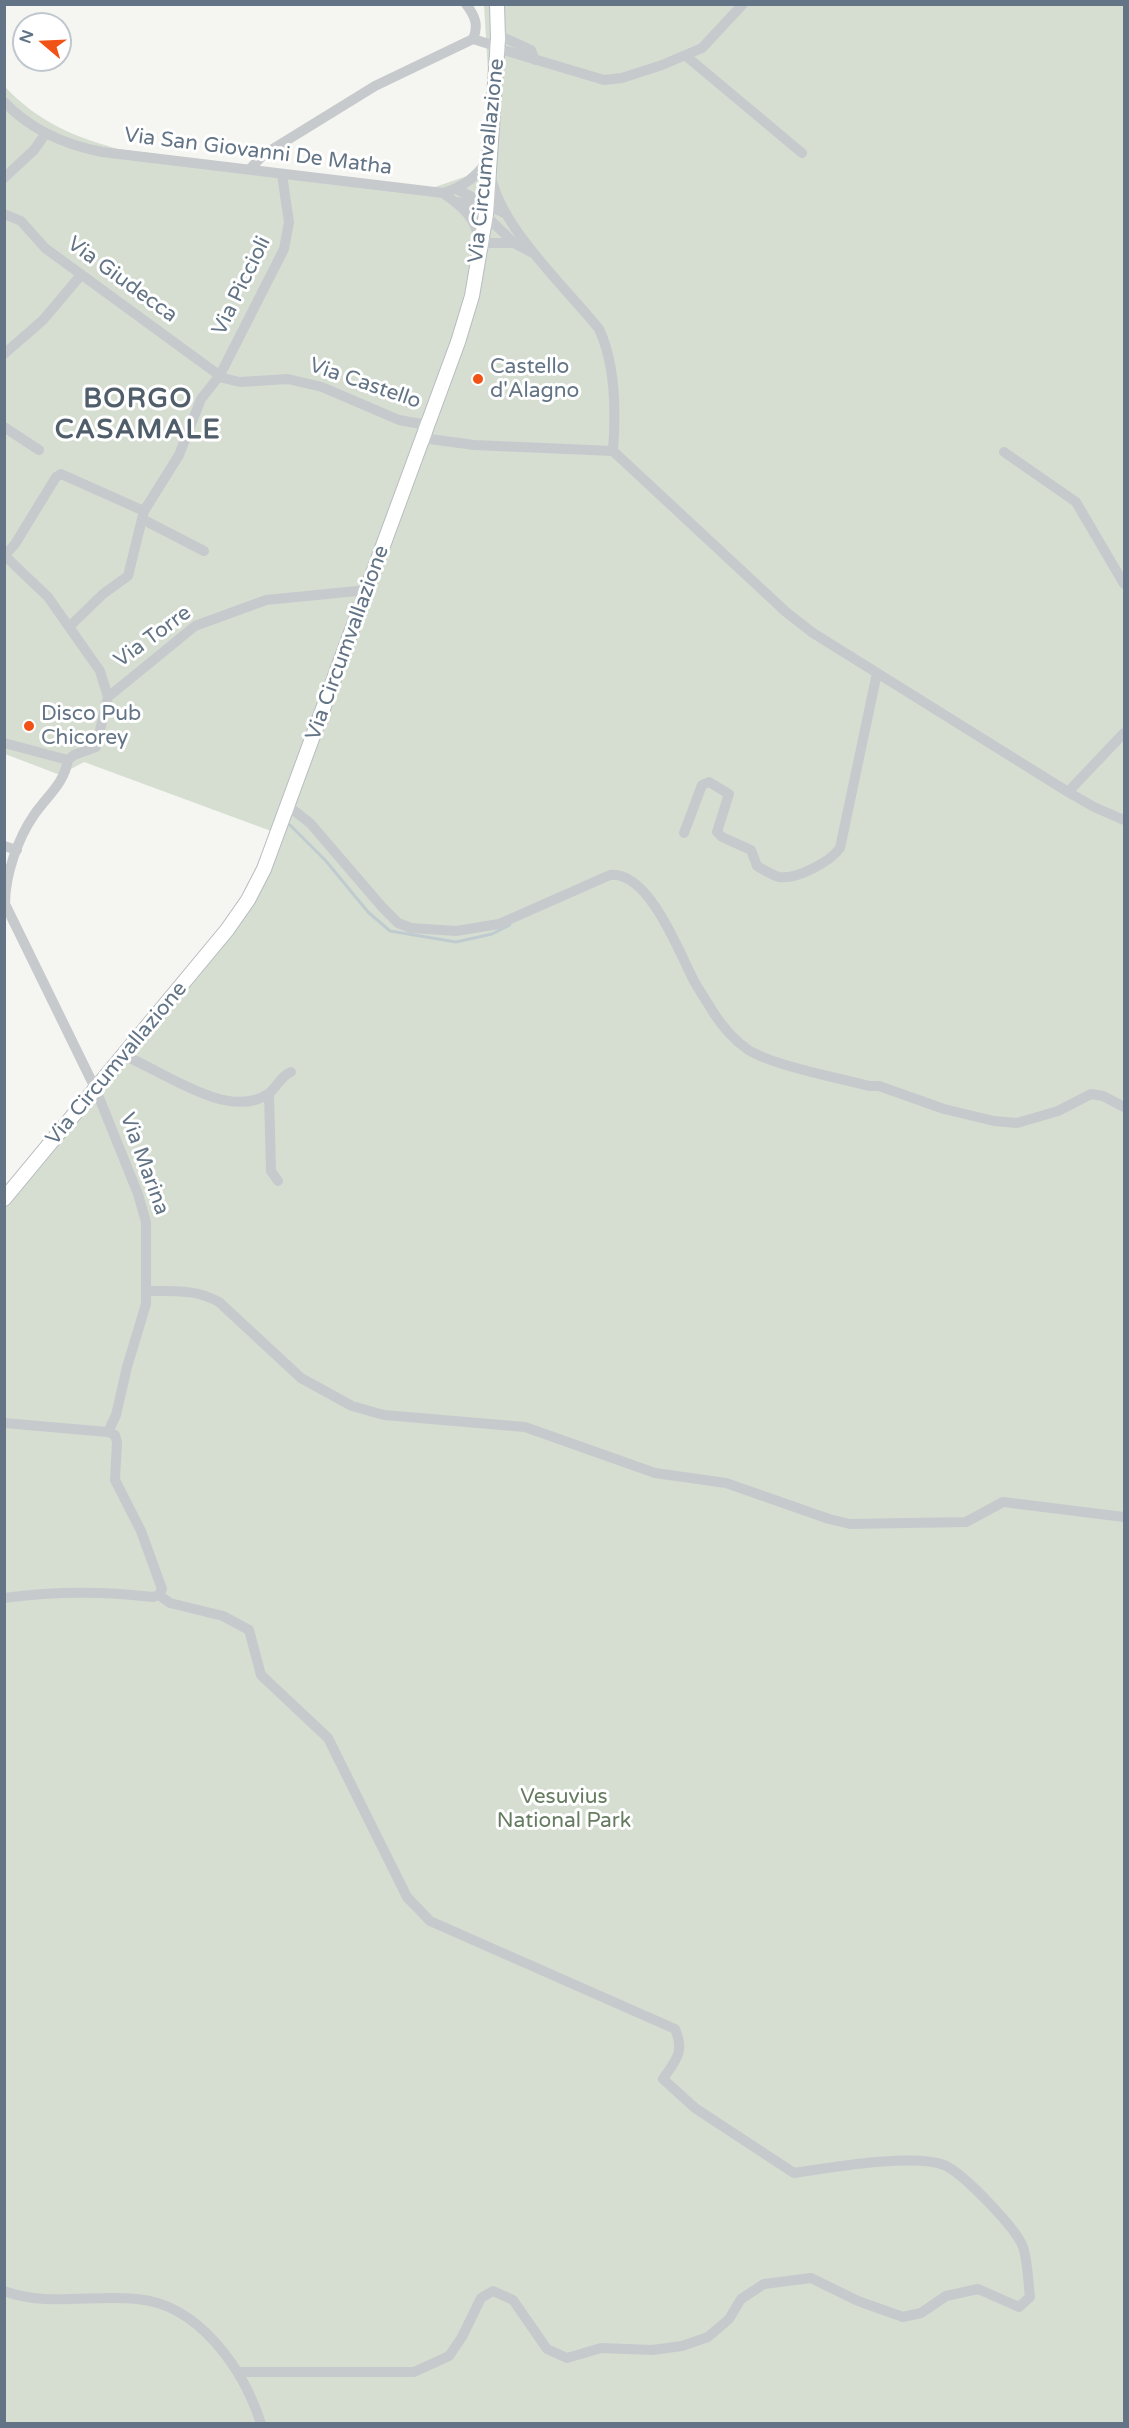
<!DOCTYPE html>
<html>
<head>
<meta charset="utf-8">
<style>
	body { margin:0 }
	#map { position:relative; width:1129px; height:2428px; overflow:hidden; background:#f5f6f1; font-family:"Varela Round",sans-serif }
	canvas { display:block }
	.frame { position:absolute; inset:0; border:6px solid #627485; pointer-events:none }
	.north { position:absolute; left:12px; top:12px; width:60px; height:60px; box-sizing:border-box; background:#fff; border:2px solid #c0c7ce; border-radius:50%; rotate:289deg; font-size:16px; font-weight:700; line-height:24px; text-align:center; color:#627485 }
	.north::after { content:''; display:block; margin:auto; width:21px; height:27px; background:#f15216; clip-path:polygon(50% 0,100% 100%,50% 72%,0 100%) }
</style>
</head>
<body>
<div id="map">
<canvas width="1129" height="2428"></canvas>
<div class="frame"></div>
<div class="north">N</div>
</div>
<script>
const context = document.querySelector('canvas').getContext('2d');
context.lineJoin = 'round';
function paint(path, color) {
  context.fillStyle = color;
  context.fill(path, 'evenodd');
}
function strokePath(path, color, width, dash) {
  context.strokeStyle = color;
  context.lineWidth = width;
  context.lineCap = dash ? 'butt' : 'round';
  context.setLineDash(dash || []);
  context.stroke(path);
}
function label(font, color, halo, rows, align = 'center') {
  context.font = font + ' "Varela Round",sans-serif';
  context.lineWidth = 6;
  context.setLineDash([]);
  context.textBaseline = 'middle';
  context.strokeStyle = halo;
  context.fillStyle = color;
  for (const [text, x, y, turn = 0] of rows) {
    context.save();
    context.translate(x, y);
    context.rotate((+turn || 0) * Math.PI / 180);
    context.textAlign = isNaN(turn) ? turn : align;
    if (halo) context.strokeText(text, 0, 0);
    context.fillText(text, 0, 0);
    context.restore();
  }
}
paint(new Path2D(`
	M484,5H1124V2423H5V1195L120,1057L243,899L271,831L84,762L60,775L5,754V87C39,122 72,136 118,149L432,188L467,176L484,159L481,156L488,72Z`), '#d6ded2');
strokePath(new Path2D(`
	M290,825L326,861L368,912L390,931L456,942L492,934L510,925`), '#c0cbd0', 3);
const major = new Path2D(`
	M4,1199L227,930L248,900L264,869L458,342L472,296L486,214L498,39L497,4`);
strokePath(major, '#b7bbbf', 16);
strokePath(new Path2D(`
	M466,4C475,16 479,25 473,39
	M498,35L531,50L535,60
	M473,39L489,44
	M507,51L604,80L622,78L662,65L702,48L743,4
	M686,56L802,153
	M4,102C30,129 66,145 102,152L443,193C460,205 479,219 478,242
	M250,169L263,155L375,86L473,39
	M491,174C497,224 568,290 599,329C616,365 616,412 613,451
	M4,178L34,150L46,133
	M456,189L506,214
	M443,193C463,187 476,177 488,161
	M459,202L479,209L514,243L533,253
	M4,214L21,221L45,248L223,378L240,382L288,379L322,387L399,420L427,425
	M480,250L487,243H514
	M4,354L43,320L81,275
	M4,427L39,450
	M422,438L474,445L613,451L786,612L813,633L1068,792L1094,807L1124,820
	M1004,452L1076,502L1124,584
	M142,519L204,551
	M4,555L48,597L100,671L108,697L96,747L74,755L68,760
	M5,555L15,544L56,477L61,474L144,511
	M70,626L103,594L128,576L144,511L179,455L201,399L220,375L284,249L289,222L282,175
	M108,697L195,626L266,600L367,590
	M4,743L68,760
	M68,760C64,784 47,796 34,815C18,838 5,875 5,904L96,1090L138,1194L146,1222V1304L127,1367L116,1415L108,1432
	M1068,792L1124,733
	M288,806L310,823L383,908L398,923L411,928L456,931L499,924L610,875C648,871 678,949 692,977C698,989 706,1000 713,1012C722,1026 733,1039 747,1049C770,1065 839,1078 869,1086H879L944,1109L994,1121L1017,1123L1058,1111L1091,1094L1103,1096L1124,1107
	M684,833L702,785L709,782L729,794L717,832L722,837L751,850L757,866C764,870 772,875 779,877C797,880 831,861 840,848L877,673
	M4,846L17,850
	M125,1056C163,1071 228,1121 268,1094C277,1088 280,1076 291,1072
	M269,1094L271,1171L278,1181
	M147,1291C173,1291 196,1289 219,1302L301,1378L352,1406L384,1415L525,1427L655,1473L726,1483L829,1519L850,1524L966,1522L1003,1502L1124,1517
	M4,1423L108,1432L115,1435L117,1442L115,1480L141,1531L162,1589L159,1595L153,1597C103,1591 54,1591 4,1598
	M159,1595L170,1603L223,1616L249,1630L261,1675L328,1738L407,1897L430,1921L675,2029C685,2052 676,2060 663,2079L695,2108L794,2173C828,2168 914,2153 944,2165C963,2173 1016,2228 1023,2247C1028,2262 1028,2282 1030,2297L1019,2307L978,2289L946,2296L921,2313L903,2317L858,2301L811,2278L764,2284L741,2299L729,2319L708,2337L682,2346L652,2350L601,2348L567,2358L547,2349L513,2300L493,2291L481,2298L462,2337L449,2356L414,2372H238
	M4,2291C47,2307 93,2294 137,2299C199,2304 244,2370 261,2424`), '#c7cacd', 10);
strokePath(major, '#fff', 14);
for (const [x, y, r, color] of [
	[478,379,6,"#f15216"],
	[29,726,6,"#f15216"]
]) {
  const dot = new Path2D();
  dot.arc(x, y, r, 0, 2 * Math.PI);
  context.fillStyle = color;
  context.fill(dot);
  strokePath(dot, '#fff', 2);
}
label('21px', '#627485', '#fff', [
	["Via San Giovanni De Matha",258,152,7],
	["Via Circumvallazione",487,161,-84],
	["Via Giudecca",122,280,36],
	["Via Piccioli",242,286,-64],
	["Via Castello",365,384,19],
	["Via Torre",153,637,-36],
	["Via Circumvallazione",348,643,-70],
	["Via Circumvallazione",117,1064,-50],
	["Via Marina",144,1164,70]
]);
label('21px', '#627485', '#fff', [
	["Castello",490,367],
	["d'Alagno",490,391],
	["Disco Pub",41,714],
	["Chicorey",41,738]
], 'left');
label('21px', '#667c61', '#fff', [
	["Vesuvius",564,1797],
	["National Park",564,1821]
]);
context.letterSpacing = '1.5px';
label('bold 27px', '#505d6a', '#fff', [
	["BORGO",138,400],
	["CASAMALE",138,431]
]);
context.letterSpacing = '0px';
</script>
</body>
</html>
